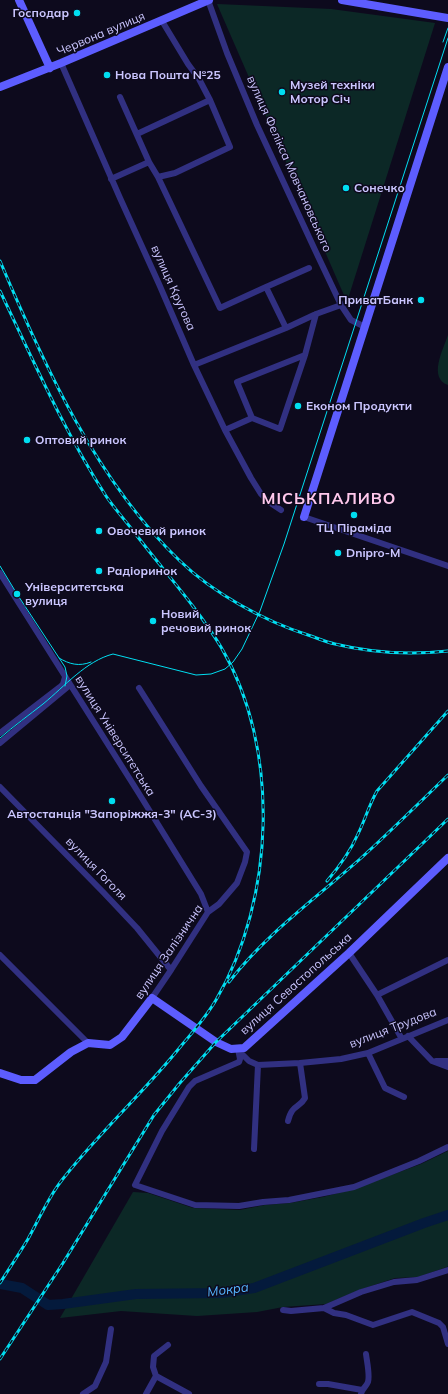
<!DOCTYPE html>
<html>
<head>
<meta charset="utf-8">
<style>
	body { margin:0 }
	canvas { display:block; background:#0d0a1d }
</style>
</head>
<body>
<canvas width="448" height="1394"></canvas>
<script>
const context = document.querySelector('canvas').getContext('2d');
context.lineJoin = 'round';
function paint(path, color) {
  context.fillStyle = color;
  context.fill(path, 'evenodd');
}
function strokePath(path, color, width, dash) {
  context.strokeStyle = color;
  context.lineWidth = width;
  context.lineCap = dash ? 'butt' : 'round';
  context.setLineDash(dash || []);
  context.stroke(path);
}
function label(font, color, halo, rows, align = 'center') {
  context.font = font + ' Mulish,sans-serif';
  context.lineWidth = 3;
  context.setLineDash([]);
  context.textBaseline = 'middle';
  context.strokeStyle = halo;
  context.fillStyle = color;
  for (const [text, x, y, turn = 0] of rows) {
    context.save();
    context.translate(x, y);
    context.rotate((+turn || 0) * Math.PI / 180);
    context.textAlign = isNaN(turn) ? turn : align;
    if (halo) context.strokeText(text, 0, 0);
    context.fillText(text, 0, 0);
    context.restore();
  }
}
paint(new Path2D(`
	M217,4L331,9L435,23L347,302Z
	M448,335V385C428,378 443,350 448,335Z
	M448,1151V1266L447,1267L418,1277L395,1278L359,1290L326,1304L283,1307L257,1312L197,1316L121,1311L60,1318L133,1192L148,1193L193,1208L240,1210L265,1205L290,1203L323,1197L354,1189L421,1164Z`), '#0c2826');
strokePath(new Path2D(`
	M0,1284L22,1288L48,1305L63,1304L136,1294L222,1293L254,1288L424,1223L448,1215`), '#041a3c', 10);
strokePath(new Path2D(`
	M208,0L227,53L257,125L315,250L341,305L351,320L365,327
	M61,63L120,198L159,284L194,365L225,430L251,478L261,494L269,502L281,510
	M120,97L149,162
	M137,134L210,100
	M158,177L220,308L266,287L286,328
	M111,179L149,162L158,177L175,173L230,147L210,100L199,79L188,64L162,21
	M266,287L309,268
	M194,365L286,328L316,314L341,305
	M252,418L237,382L305,355
	M225,430L252,418L280,429L305,355L316,314
	M304,517L448,566
	M0,573L138,792L201,894L208,912
	M139,688L201,786L247,852L245,862L237,883L219,904L208,912L171,970L152,998
	M0,733L60,687L63,684L65,677
	M0,743L70,685
	M0,787L103,892L137,928L171,970
	M349,953L377,995L402,1039
	M0,955L88,1043
	M377,995L448,960
	M408,1036L432,1061L448,1067
	M238,1049L240,1059L239,1062L195,1081L189,1087L162,1131L135,1185L195,1205L239,1206L263,1202L289,1200L354,1187L419,1161L448,1147
	M239,1051L249,1061L258,1065L300,1063L341,1059L368,1053L448,1020
	M368,1053L385,1088L404,1097
	M436,1061H448
	M288,1121C292,1104 299,1109 305,1098L300,1063
	M254,1149L258,1065
	M324,1308L361,1292L394,1282L417,1280L448,1270
	M283,1310L291,1311L324,1308L334,1313L346,1315L373,1325L412,1312L439,1323L443,1327L448,1344
	M156,1376L189,1394
	M319,1384H328L362,1390
	M83,1394L95,1386L106,1362L111,1329
	M146,1394L156,1376L153,1367L154,1356L168,1345
	M361,1394C362,1389 366,1387 368,1382C370,1375 367,1362 366,1354`), '#313081', 6);
strokePath(new Path2D(`
	M19,0L50,68
	M342,0L448,18
	M0,87L61,63L209,0
	M304,517L448,67
	M0,1073L21,1080H35L71,1052L88,1043L110,1045L122,1037L152,998L216,1042L231,1049L244,1048L349,953L448,858`), '#5d5dff', 8);
strokePath(new Path2D(`
	M443,42L448,28
	M0,566L17,594L65,667L67,676L65,686
	M59,658C69,664 79,667 91,662
	M0,738C14,726 29,715 43,704C65,686 86,661 113,654L196,675L211,674L225,669L233,662L242,649L260,611L284,544L448,38`), '#00def1', 1);
const rail = new Path2D(`
	M0,261C44,365 97,482 180,561C213,593 264,621 308,635C317,638 326,642 335,644C372,653 411,655 448,651
	M0,291C33,360 64,431 106,496C114,508 125,520 134,532C163,570 196,606 221,647C281,749 275,899 216,1000C206,1017 193,1032 181,1046C145,1091 102,1130 66,1175C50,1194 40,1217 28,1239C19,1254 9,1269 0,1283
	M327,881C339,867 350,852 358,834C365,820 369,805 377,791L448,711
	M229,982C265,935 315,899 360,859C390,832 419,803 448,775
	M0,1359L63,1263L154,1115L179,1084L216,1042L448,819`);
strokePath(rail, '#00def1', 3);
strokePath(rail, '#0d0a1d', 1.5, [4.5]);
for (const [x, y, r, color] of [
	[77,13,4,"#00def1"],
	[107,75,4,"#00def1"],
	[282,92,4,"#00def1"],
	[346,188,4,"#00def1"],
	[421,300,4,"#00def1"],
	[298,406,4,"#00def1"],
	[27,440,4,"#00def1"],
	[354,515,4,"#00def1"],
	[99,531,4,"#00def1"],
	[338,553,4,"#00def1"],
	[99,571,4,"#00def1"],
	[17,594,4,"#00def1"],
	[153,621,4,"#00def1"],
	[112,801,4,"#00def1"]
]) {
  const dot = new Path2D();
  dot.arc(x, y, r, 0, 2 * Math.PI);
  context.fillStyle = color;
  context.fill(dot);
  strokePath(dot, '#0d0a1d', 1.5);
}
label('bold 12px', '#cbc6ff', '#0d0a1d', [
	["Господар",69,13,"right"],
	["Нова Пошта №25",115,75],
	["Музей техніки",290,85],
	["Мотор Січ",290,99],
	["Сонечко",354,188],
	["ПриватБанк",413,300,"right"],
	["Економ Продукти",306,406],
	["Оптовий ринок",35,440],
	["ТЦ Піраміда",354,528,"center"],
	["Овочевий ринок",107,531],
	["Dnipro-M",346,553],
	["Радіоринок",107,571],
	["Університетська",25,587],
	["вулиця",25,601],
	["Новий",161,614],
	["речовий ринок",161,628],
	["Автостанція \"Запоріжжя-3\" (АС-3)",112,814,"center"]
], 'left');
label('12px', '#cbc6ff', '#0d0a1d', [
	["Червона вулиця",101,34,-23],
	["вулиця Фелікса Мовчановського",289,164,66],
	["вулиця Кругова",173,288,66],
	["вулиця Університетська",115,736,58],
	["вулиця Гоголя",96,869,46],
	["вулиця Залізнична",169,952,-56],
	["вулиця Севастопольська",296,984,-42],
	["вулиця Трудова",393,1028,-21]
]);
label('italic 13px', '#54b4ff', '#0d0a1d', [
	["Мокра",228,1290,-7]
]);
context.letterSpacing = '1px';
label('bold 16px', '#ffc8ec', '#0d0a1d', [
	["МІСЬКПАЛИВО",329,499]
]);
context.letterSpacing = '0px';
</script>
</body>
</html>
